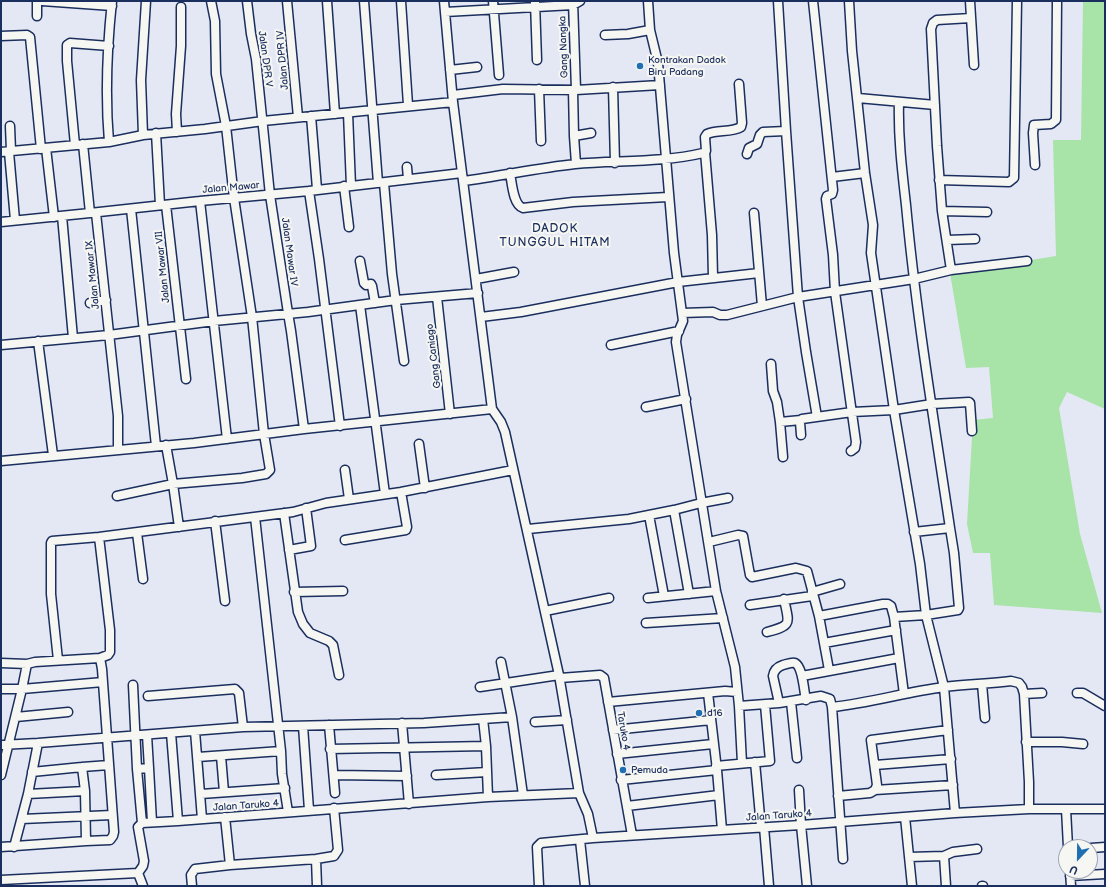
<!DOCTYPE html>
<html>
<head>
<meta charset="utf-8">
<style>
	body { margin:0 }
	#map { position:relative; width:1106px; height:887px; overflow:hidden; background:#e4e8f4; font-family:"Balsamiq Sans",sans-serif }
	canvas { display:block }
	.frame { position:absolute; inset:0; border:2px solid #1b2f5e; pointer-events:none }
	.north { position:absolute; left:1058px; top:839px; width:40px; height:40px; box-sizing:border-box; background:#f6f6f2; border:1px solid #9ea6b7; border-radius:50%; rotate:202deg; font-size:11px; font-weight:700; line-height:16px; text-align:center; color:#1b2f5e }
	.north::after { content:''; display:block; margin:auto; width:14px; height:18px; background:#1f6fb2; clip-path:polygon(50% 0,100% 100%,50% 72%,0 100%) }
</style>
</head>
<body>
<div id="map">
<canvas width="1106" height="887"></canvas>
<div class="frame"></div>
<div class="north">U</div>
</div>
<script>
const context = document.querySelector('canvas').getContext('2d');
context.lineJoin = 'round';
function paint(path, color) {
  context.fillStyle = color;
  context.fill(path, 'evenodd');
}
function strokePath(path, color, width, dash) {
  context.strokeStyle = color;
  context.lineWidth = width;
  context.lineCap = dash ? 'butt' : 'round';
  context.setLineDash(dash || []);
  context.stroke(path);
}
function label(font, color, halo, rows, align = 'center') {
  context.font = font + ' "Balsamiq Sans",sans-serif';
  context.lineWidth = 4;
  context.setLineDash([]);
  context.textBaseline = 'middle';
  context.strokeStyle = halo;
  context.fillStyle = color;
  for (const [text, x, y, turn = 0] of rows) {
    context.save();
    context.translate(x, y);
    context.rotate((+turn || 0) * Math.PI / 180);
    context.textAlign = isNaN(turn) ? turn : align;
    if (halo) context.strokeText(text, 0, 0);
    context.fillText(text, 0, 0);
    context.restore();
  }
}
paint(new Path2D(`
	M1083,1H1105V409L1067,392L1059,408L1080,534L1102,613L994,605L990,553H973L967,524L973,420L993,418L989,367L966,368L950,273L1056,256L1053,140H1081Z`), '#a8e3a8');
const minor = new Path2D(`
	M42,1L112,6
	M247,1L251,34L256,59L270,195L288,313L291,331L304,429
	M287,1L298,117
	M327,1L335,114
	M364,1L378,183
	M401,1L408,105
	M444,1L453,102L492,409L501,422L505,432L559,675L579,793L588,814L593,838L801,825L955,813L1029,809H1105
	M493,1L499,75
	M573,1L576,90
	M648,1L650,30L658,63L674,253L683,321L677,335L676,342L716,591L735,667L739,706L779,703L821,696L830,699L832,707L843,859
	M778,1L786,131L798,297L806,352L817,417
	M813,1L833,190L832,194L827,196L826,199L833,255L835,292L856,442L855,448L851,451
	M849,1L852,51L865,173L873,225L871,253L894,410L932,404L969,402L970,403L972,431
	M970,1L974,65
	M535,2L537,60
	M445,12L573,5L580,1
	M37,16V1
	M605,35L628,34L650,30
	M1,36L27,35L30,37L41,149
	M450,70L477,67
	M613,87L615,163
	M539,89L541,141
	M573,90L574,136L576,164
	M453,95L503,89L576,90L660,85
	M858,98L935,105
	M899,102C898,137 902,170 906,205C916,313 934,421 950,528L914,532
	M348,113L351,186
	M311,116L317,189
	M10,126L11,151
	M177,132L176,114L181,46V7
	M156,133L160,205
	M143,135L141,80L146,1
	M574,136L591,133
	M109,142C105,95 107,48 112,1
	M83,144L90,213
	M75,145L67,61V45L70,43L109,46
	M46,148L54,217
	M1,152L109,142L143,135L205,129L263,121L453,102
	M9,152L15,220
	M705,152L712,235L713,277
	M747,154L749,148L757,144L760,135L763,132L786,131
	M1035,165L1033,133L1034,125L1051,124L1056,120L1057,1
	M407,167L408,179
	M510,173C512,183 513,205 523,208L573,202L668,197
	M832,177L865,173
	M939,180L1009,182L1014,178L1017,1
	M463,181C501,176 538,168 575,164C617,160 661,163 703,153L706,151L705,137L707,134C717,129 731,133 741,127L742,123L739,84
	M384,183L392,274L404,361
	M344,186L349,227
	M309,191L319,259L340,426
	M200,201L227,439
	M166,205L186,379
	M131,209L156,446
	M942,211L987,212
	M96,213L118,416V450
	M754,213L762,306
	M62,216L73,338
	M1,222L90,213L200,201L309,191L462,173
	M947,240L975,239
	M360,261L364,283L366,285L371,284L372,286L375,303
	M951,270L942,211L937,146L931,29L933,23L937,20L971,18
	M476,279L514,272
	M437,297L450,414
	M90,303L106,300
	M360,305L385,494
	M682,313L713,312L720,315H727L798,297L914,279L951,270L1027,261
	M481,317L521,312L678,282L759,273
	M38,341L53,455
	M1,345L109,335L214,321L308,312L396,300L478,293
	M611,345L679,331
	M771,364L773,391L777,402L780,422L783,457
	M646,407L686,399
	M780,422L801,420
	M801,435L800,422L802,419L852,412L894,410L920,564L926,615L944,687L955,813
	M419,444L425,488
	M166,445L173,484L179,527
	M1,461L194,443L304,429L492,409
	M345,470L349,499
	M117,496L173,484L242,478L266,474L270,470L264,434L252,317L234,198L226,126L216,74L215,21L211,1
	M674,510L689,594
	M284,513L298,612L303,624L310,633L329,641L333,645L339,675
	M649,515L664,596
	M255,517L281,751
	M215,521L225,601
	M528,529L629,519L674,510L701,503L728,498
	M137,533L143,579
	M345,540L406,530L407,527L401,492
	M709,542L738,535L743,536L750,575L752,577L796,568L807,571L819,616L829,670
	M289,550L311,546L306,508
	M294,592L343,591
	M812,592L840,584
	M648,598L716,591
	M750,605L812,596
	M545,611L609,598
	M819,616L883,604H888L891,606L894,617L904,694
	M894,617L926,615L958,610L959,608L954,553L950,528
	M646,623L723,618
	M767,632C793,625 789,624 784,599
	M824,643L896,630
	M58,660L51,594V543L52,541L99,537L293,512L326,503L401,492L513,470
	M501,662L512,717
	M1,663L27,664L22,689L1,775
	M27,664L35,662L100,658L108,655L110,652V630L99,537
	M802,676L899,658
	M560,678L600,675L604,678L632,835
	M982,684L985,718
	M133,685L137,769L142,823L178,821L488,797L579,793
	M480,687L559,675
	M1,689H22L103,682
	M708,693L717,770L722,830
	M1077,693H1083L1105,706
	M1024,694L1042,693
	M148,696L235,689L239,693L243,727
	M608,702L725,691L737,692
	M791,702L797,758
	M779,703L773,676C774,670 777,667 783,665C787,664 792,662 795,663C803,667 804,692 806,700
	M739,706L742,763
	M832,707C870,703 906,692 944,687C966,684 989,684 1011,681L1019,683L1022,687L1024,694L1029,782V809
	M16,717L68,712
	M483,719L486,746L488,797
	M535,722L567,720
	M402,723L409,804
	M329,725L335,793
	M303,726L309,810
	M613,730L711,720
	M195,731L202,819
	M171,733L178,821
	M1026,742H1062L1083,744
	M1,745L38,743L243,727L424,723L512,717L523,795
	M330,749L486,746
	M617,754L713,744
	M221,756L224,792
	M198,757L281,751L282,774L288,812
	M755,762L761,827
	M875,765L951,759
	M716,766L770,761L765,705
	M149,768L152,822
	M137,769L149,768L147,735
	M32,772L82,767
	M334,775L407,776
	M436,775L487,772
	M621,780L717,770
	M799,790L801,825L807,886
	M875,790L953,785
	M28,794L85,791
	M201,794L285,788
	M838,796L870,793L875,790L877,785L871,740L948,730
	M627,806L719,795
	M1066,809L1068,847
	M225,817L230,865
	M905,817L912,886
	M22,819L112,815
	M764,827L769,886
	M580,840L585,886
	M86,841L110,840L113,836L114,832L102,669L100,658
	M1,847L86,841L85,791L82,767L109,765
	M14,847L28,794L38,743
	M1091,848L1105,847
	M944,856L946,886
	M909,857L944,856L953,852L977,849
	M316,859L317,886
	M1070,872L1071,886
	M138,873L143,886
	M1070,876L1105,874
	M1,880L138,873L143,866L144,861L138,827L142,823
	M192,886L191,875L195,869L230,865L316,859L334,856L338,850L334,808
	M539,886L537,847L541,843L593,838
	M982,886H983`);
strokePath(minor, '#1b2f5e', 11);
strokePath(minor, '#f6f6f2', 8);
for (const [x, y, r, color] of [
	[640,66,4,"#1f6fb2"],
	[699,713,4,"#1f6fb2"],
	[623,770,4,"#1f6fb2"]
]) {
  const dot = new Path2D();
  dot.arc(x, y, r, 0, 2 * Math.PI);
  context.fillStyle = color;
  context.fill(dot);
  strokePath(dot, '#f6f6f2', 1.5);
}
label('10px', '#1b2f5e', '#f6f6f2', [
	["Gang Nangka",564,47,-92],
	["Jalan DPR V",265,59,82],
	["Jalan DPR IV",283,60,-95],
	["Jalan Mawar",231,188,-5],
	["Jalan Mawar IV",289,252,82],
	["Jalan Mawar VII",163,267,-96],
	["Jalan Mawar IX",93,275,-96],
	["Gang Caniago",434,356,-97],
	["Taruko 4",623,731,80],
	["Jalan Taruko 4",246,806,-4],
	["Jalan Taruko 4",779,816,-4]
]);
label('10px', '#1b2f5e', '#f6f6f2', [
	["Kontrakan Dadok",648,60],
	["Biru Padang",648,72],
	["d16",707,713],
	["Pemuda",631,770]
], 'left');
context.letterSpacing = '1px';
label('12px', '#1b2f5e', '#f6f6f2', [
	["DADOK",555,229],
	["TUNGGUL HITAM",555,243]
]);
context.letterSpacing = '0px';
</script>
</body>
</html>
